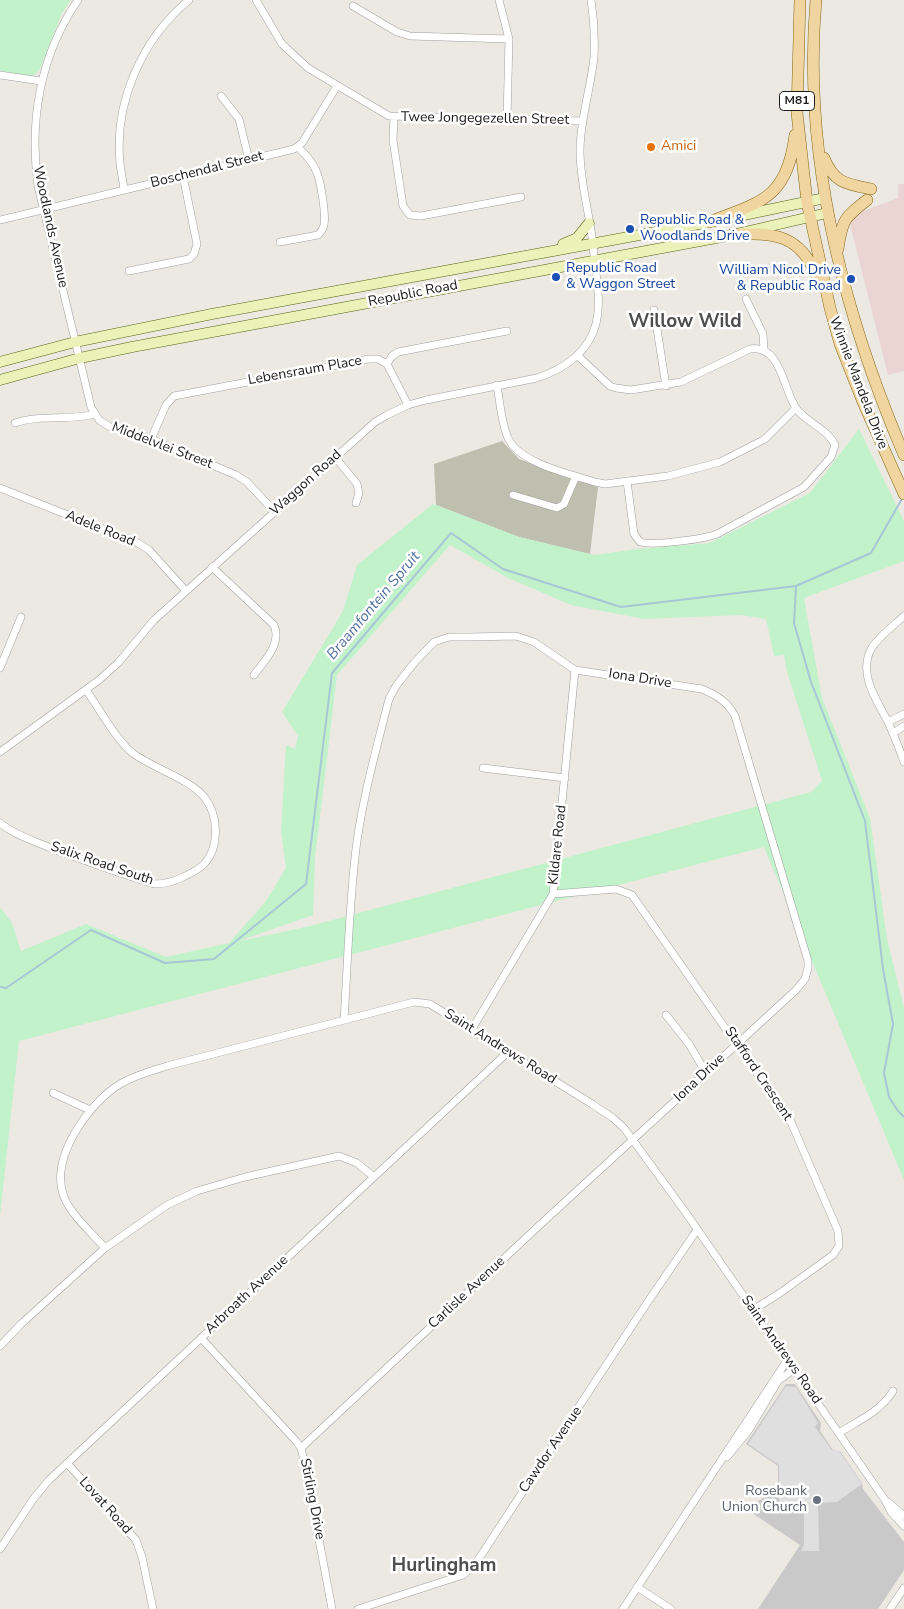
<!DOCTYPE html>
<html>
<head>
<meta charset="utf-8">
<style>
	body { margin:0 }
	canvas { display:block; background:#ece9e2 }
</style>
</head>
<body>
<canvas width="904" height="1609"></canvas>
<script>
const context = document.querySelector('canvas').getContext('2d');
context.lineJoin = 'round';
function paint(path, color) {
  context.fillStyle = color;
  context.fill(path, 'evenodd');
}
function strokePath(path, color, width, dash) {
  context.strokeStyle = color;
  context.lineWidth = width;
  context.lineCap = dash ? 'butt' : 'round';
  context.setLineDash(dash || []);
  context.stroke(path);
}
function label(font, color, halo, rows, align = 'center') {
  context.font = font + ' "Nunito Sans",sans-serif';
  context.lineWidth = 5;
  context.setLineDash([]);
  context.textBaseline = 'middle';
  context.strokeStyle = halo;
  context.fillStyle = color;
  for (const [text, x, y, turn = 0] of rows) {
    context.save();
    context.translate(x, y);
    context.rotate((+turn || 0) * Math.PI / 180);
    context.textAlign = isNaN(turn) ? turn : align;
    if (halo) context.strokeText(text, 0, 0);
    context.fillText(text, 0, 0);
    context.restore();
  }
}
paint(new Path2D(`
	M898,184H904V371L888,375L850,224L861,212L898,198Z`), '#ebd5d2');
paint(new Path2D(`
	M786,1384H795L821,1423L820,1431L827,1441L833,1450L840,1451L862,1483L863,1489L904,1542V1570L878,1609H758L800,1545L749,1511L752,1505L778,1489V1466L746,1444Z`), '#c9c9c9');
paint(new Path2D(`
	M502,441L519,459L598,487L590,554L519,537L436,505L434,464Z`), '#bebfae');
paint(new Path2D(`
	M0,0H71L62,13L39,71L33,76L0,71Z
	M859,429L904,521V561L804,598L822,698L870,818L887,939L904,1008V1180L764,847L19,1041L0,1216V907L12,923L21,951L86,924L166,957L229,943L266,901L286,868L281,831L286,745L295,749L298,736L282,712L343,611L357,565L433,504L519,537L594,555L637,549L710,543L810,493ZM450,545L508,578L571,605L644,619L741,615L766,619L774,656L784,655L787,672L822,781L811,792L310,926L236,942L313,915L315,858L337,675Z`), '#c2f2ca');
paint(new Path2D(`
	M786,1386L796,1387L818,1423L815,1427L832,1450L839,1451L862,1484L837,1502L818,1503L819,1551H801L804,1545V1503H779V1465L748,1444Z`), '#dfdfdf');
strokePath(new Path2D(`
	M796,586L794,623L811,682L865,821L883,969L893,1024L884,1073L889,1097L898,1111L904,1117
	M0,987L6,988L91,930L165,963L214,959L306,884L332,673L451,533L503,569L621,607L796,586L871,553L903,497`), '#a6c7d5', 2);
const minor = new Path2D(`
	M78,0C40,55 29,121 38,186L91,407L99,420L110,427L151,439L236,475L247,482L275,512
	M256,0L282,44L308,68L389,116L583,121
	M499,0L509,39L507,119
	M353,6L397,32L410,36L509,39
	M0,75L41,81
	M221,96L239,119L249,160
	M394,117L393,140L403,206L410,215L421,216L521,197
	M124,190C123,181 121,172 120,163C114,102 142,39 189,0
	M0,220L294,149L302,143L337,86
	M280,242L318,235C321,232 323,229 324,225C326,215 321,183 317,173C314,163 305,154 298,147
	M129,271L189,259L194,254L197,244L183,176
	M746,299L763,334L764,350
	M654,310L666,386
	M578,356L610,386L616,388L631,390L681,382L750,349C781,344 783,389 796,408C805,422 827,428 835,445L831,457L804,487L717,534C704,539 653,546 640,542L634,534L627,481
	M387,364L392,356L398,352L507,331
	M497,385C500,402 501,422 508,438C519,463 570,474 595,482L605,484L668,476L720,462L765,439L796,408
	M15,423C40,414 69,421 95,414
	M151,439L166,405L174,396L369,359H378L387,364L408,405
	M335,457L357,484L359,493L356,503
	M0,488L138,543L149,550L186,591
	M513,495L557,508L564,504L576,476
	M212,567L274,625C282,644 265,660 254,675
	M904,616C893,626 879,636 871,649C858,675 877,700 888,722C894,735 899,748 904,762
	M0,668L21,617
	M888,722L904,714
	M893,733L904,726
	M0,752L99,680L118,663L154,620L375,422L387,415L408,405L426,400L537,378C564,369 588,353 596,324C601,304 597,284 595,264C594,255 593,246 592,237C588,208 580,180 580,151C580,119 591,88 594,57C595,38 594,19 591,0
	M483,768L565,778
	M0,823C13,834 32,840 48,847C83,860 118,873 154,884C165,884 173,882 183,877C191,873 199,870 205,863C220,846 218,815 205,798C192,780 153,768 134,754C117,742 99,708 86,690
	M553,894L616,889L632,895L791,1122L838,1231L839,1246L833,1255L780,1293L753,1310
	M666,1015L689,1044L706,1073
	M472,1029L553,894L575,670
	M53,1093L90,1110
	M105,1248C91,1232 72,1216 64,1197C49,1158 89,1103 120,1084C135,1075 151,1071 167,1066L414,1002L430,1004L592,1104L613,1118L624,1128L686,1213L885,1500L891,1512L904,1526
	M201,1338L296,1441L301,1448L305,1465L332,1609
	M0,1346L21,1324L105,1248L167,1205L197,1191L245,1177L339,1156L357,1163L374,1177
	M839,1433C858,1421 881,1411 893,1391
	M301,1448L543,1222L796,990L805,979L808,968V961L735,716C728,702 716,695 702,689L575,670L534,642L516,636L468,637H449L434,642L414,663L396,686L389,699C377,746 364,793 357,841C349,900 348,961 344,1020
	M727,1457L749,1430L778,1381L794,1369
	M67,1463L136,1540L142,1557L153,1609
	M888,1502L904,1516
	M0,1549L34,1498L49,1480L508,1052
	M637,1587L671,1609
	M358,1609L463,1575L474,1566L647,1303L697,1230
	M623,1609L788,1359
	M890,1609L904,1588`);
const secondary = new Path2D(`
	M729,218L825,198
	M563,244L577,238L589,223
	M0,362L75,342L212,314L715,221
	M0,380L80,358L132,347L732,235L827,213`);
const primary = new Path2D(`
	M800,0L797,113L807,202L830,308L840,344L863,402L904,494
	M816,0C802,157 843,312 904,455
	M824,158C834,183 846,184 871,189
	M709,222C762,202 787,198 795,135
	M732,235C774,232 801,234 818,279
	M838,249C842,220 844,218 867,200`);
strokePath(minor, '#9f9f9f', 8);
strokePath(secondary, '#556510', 11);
strokePath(primary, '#83660f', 12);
strokePath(minor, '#fff', 7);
strokePath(secondary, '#eaf2ba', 10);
strokePath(primary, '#f1d5a1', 11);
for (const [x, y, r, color] of [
	[651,147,5,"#e8710a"],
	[630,229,5,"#1a4fb4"],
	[556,277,5,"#1a4fb4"],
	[851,279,5,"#1a4fb4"],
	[817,1500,5,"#6b7280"]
]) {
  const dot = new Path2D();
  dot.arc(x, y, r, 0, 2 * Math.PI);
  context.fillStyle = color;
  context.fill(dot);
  strokePath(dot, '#fff', 2);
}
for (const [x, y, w] of [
	[797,101,35]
]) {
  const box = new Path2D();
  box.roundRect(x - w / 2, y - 9.5, w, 19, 4);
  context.fillStyle = '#fff';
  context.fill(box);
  strokePath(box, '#1b1b1b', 1);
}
label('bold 12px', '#1b1b1b', null, [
	["M81",797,101]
]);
label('14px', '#1b1b1b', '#fff', [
	["Twee Jongegezellen Street",485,119,1],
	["Boschendal Street",207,170,-14],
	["Woodlands Avenue",50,227,78],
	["Republic Road",413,294,-11],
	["Lebensraum Place",305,371,-10],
	["Winnie Mandela Drive",858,383,69],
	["Middelvlei Street",162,446,21],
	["Waggon Road",306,483,-42],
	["Adele Road",100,529,22],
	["Iona Drive",640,679,9],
	["Kildare Road",558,845,-84],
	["Salix Road South",102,864,19],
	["Saint Andrews Road",500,1047,32],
	["Stafford Crescent",758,1074,56],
	["Iona Drive",700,1078,-43],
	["Carlisle Avenue",467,1293,-43],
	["Arbroath Avenue",247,1295,-43],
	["Saint Andrews Road",781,1350,55],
	["Cawdor Avenue",551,1450,-56],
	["Stirling Drive",312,1499,79],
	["Lovat Road",105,1506,48]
]);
label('14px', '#c56008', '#fff', [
	["Amici",661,147]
], 'left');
label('14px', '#164399', '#fff', [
	["Republic Road &",640,221],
	["Woodlands Drive",640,237],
	["Republic Road",566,269],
	["& Waggon Street",566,285],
	["William Nicol Drive",841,271,"right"],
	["& Republic Road",841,287,"right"]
], 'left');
label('14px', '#5b616d', '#fff', [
	["Rosebank",807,1492],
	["Union Church",807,1508]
], 'right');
label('italic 15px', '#5373a0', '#fff', [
	["Braamfontein Spruit",374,606,-50]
]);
label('bold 19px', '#4e4e4e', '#fff', [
	["Willow Wild",685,322],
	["Hurlingham",444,1566]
]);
</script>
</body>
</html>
